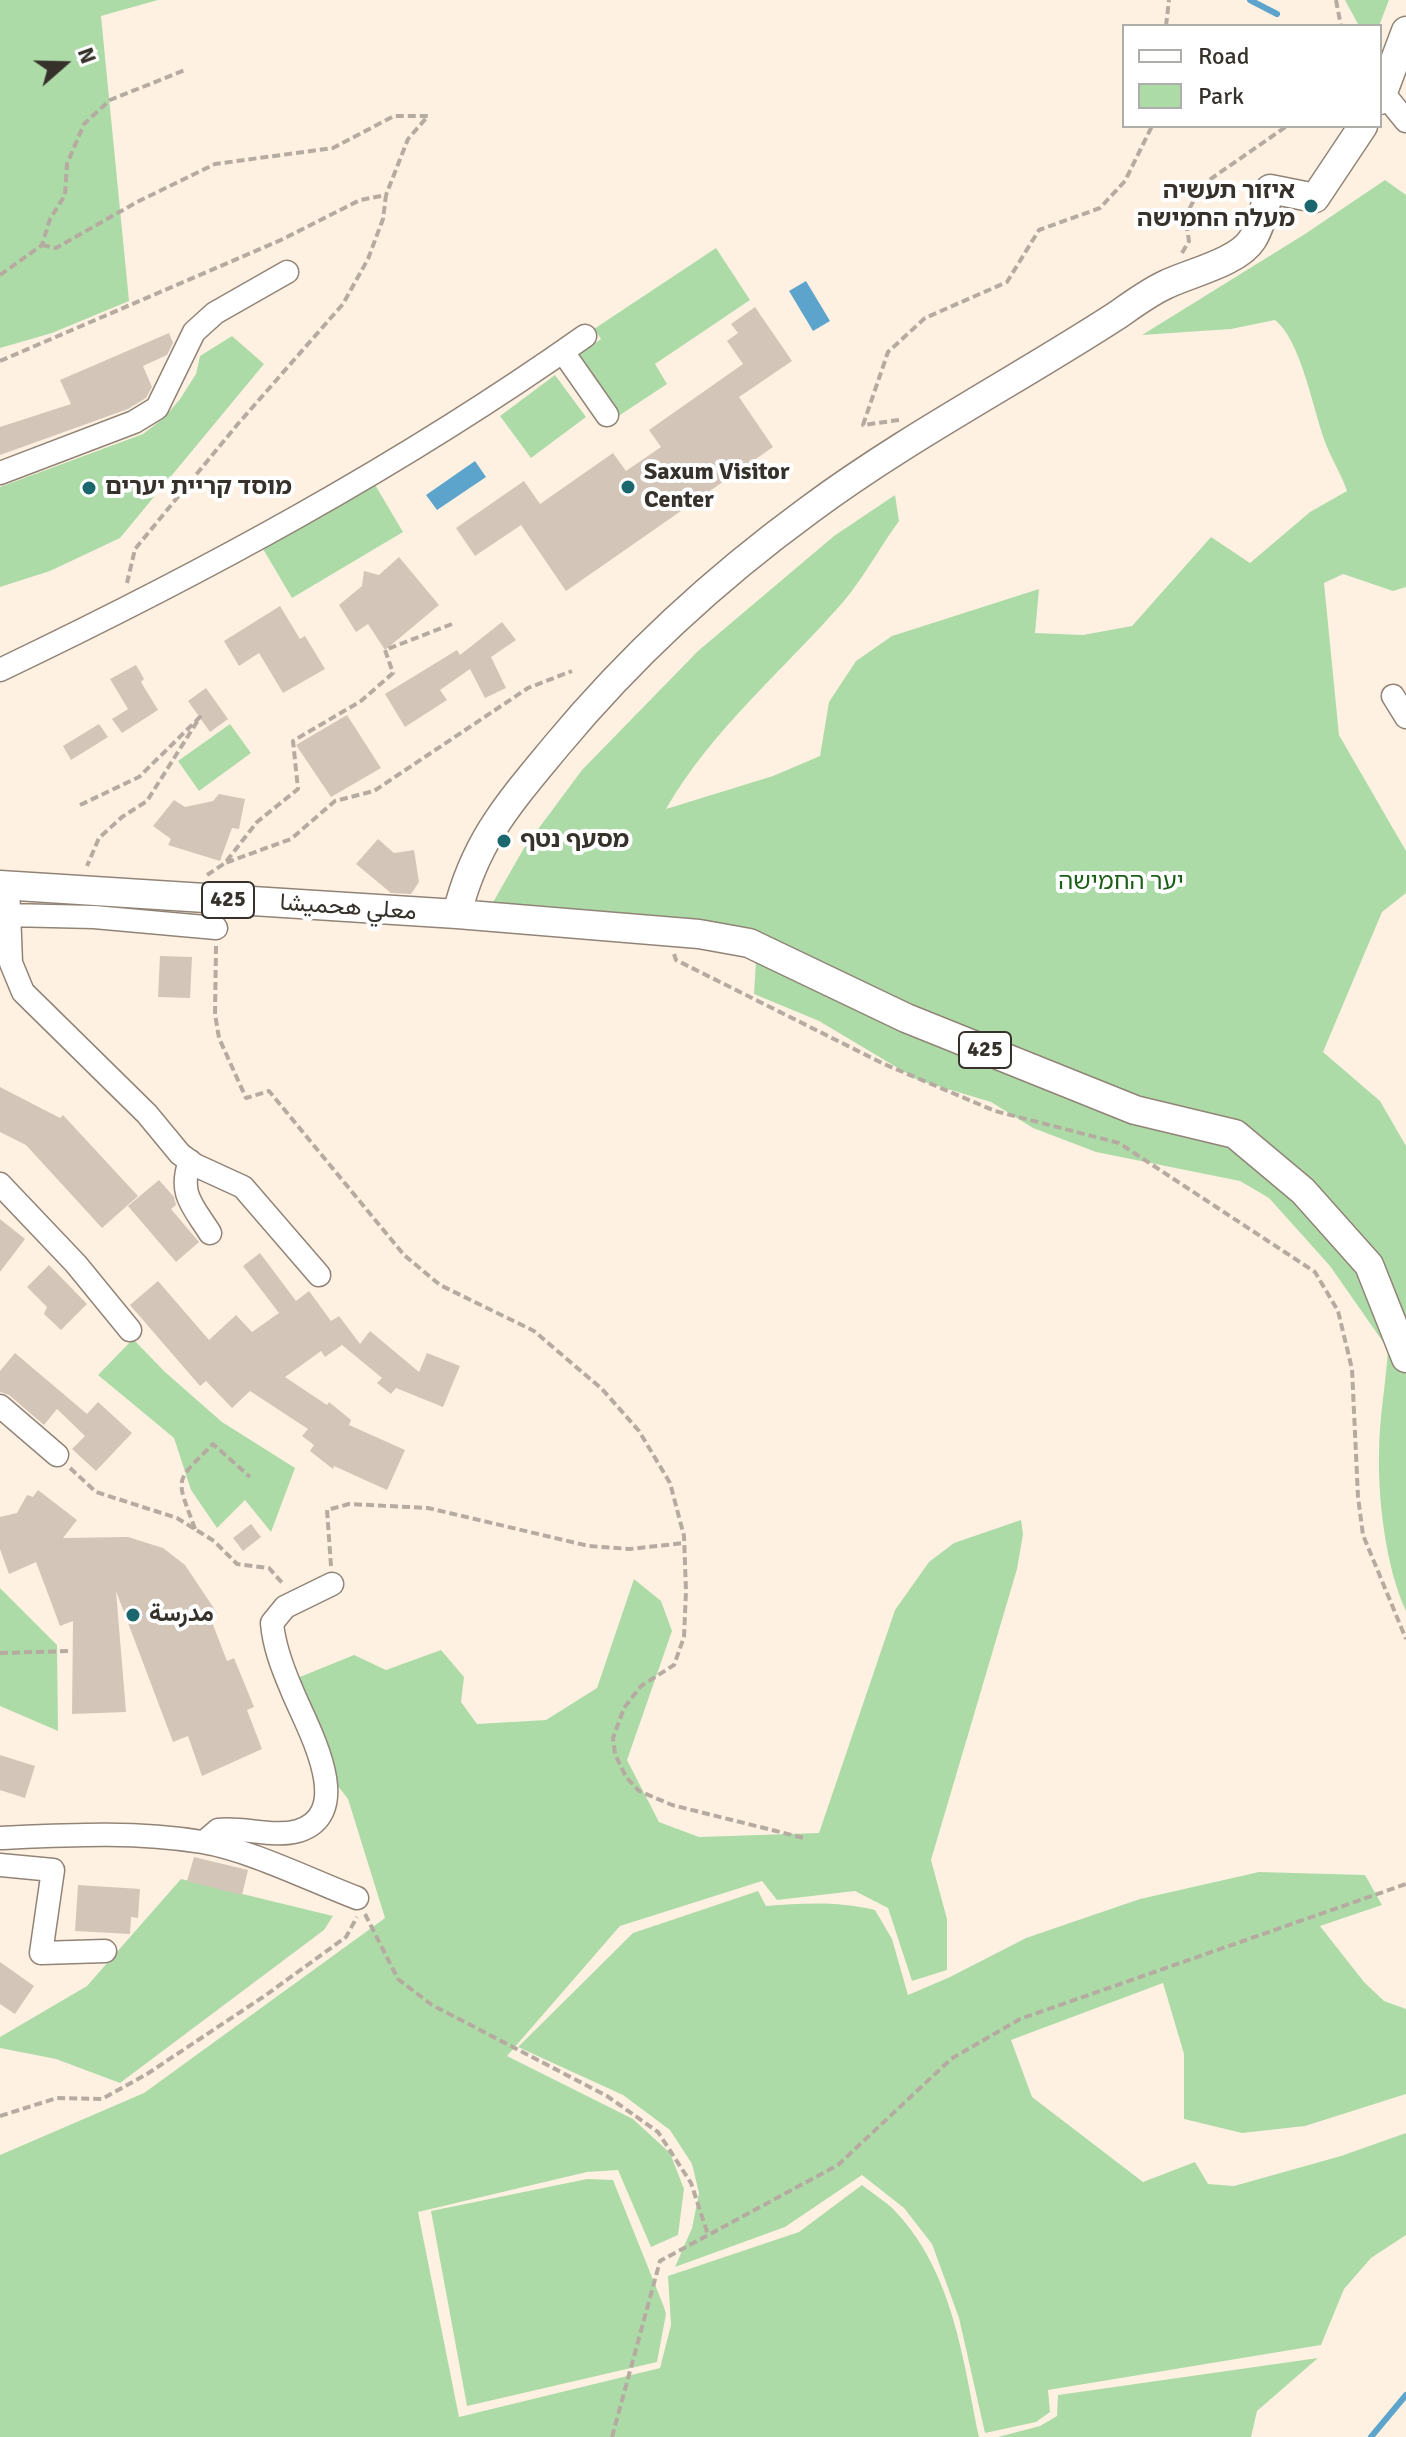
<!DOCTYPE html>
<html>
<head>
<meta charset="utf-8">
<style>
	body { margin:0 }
	#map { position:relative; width:1406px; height:2437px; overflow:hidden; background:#fff1e2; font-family:Signika,sans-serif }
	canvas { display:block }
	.legend { position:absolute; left:1122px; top:24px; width:260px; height:104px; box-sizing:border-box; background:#fff; border:2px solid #afadaa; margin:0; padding:10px 14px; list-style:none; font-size:24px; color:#36312b }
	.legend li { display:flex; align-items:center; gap:16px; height:40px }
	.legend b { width:40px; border:2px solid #afadaa }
	.north { position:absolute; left:24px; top:24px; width:80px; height:80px; -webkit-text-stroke:6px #fff; paint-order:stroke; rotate:70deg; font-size:22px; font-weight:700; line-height:32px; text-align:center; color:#36312b }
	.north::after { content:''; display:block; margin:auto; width:28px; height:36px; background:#36312b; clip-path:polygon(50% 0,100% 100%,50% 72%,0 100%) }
</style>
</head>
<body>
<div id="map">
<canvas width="1406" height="2437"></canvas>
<ul class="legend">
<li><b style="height:10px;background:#fff"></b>Road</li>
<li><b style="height:22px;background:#addba8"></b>Park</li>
</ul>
<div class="north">N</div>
</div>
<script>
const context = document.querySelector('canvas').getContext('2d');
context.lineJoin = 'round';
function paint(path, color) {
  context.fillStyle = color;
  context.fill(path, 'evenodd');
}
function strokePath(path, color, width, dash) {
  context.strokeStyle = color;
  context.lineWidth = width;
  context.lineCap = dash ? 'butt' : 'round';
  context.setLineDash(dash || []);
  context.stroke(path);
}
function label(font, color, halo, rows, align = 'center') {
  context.font = font + ' Signika,Vazirmatn,"Noto Sans Hebrew",sans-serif';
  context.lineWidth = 8;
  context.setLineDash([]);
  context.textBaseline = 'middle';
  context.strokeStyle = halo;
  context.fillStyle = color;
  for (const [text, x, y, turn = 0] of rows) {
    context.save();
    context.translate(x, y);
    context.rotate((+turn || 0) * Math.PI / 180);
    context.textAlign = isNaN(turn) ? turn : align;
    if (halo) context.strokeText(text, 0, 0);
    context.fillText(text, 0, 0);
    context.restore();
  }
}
paint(new Path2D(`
	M0,0H158L101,16L129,301L52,333L0,348Z
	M1345,0H1389L1379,26H1359Z
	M1385,180L1406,195V587L1393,591L1343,574L1324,583L1339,735L1406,851V893L1382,912L1323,1052L1380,1101L1406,1146V1611C1386,1568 1378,1501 1379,1454C1379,1419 1386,1383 1388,1349L1330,1266L1269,1198L1240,1181L1096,1152L1033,1128L991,1102L918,1080L819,1021L754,994L757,944L492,904L524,848L582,770L698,651L834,536L895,495L899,521C880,547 864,577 844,601C784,670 712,729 666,809L773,776L820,756L829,702L856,661L892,636L1039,589L1035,633L1083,635L1132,626L1211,537L1250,563L1310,512L1347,491C1341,473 1330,457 1324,439C1313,408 1300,339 1275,320L1231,329L1142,335L1305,234Z
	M716,248L750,300L655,364L667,384L617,417L576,356L601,339L594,329Z
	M232,336L264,364L120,538L50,571L0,587V487L143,434L164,418L180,399L196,374L200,356Z
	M555,375L586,417L531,458L500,416Z
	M374,483L403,532L292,598L263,549Z
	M230,724L251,753L199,791L178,761Z
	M133,1339L165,1372L222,1422L295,1468L271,1532L245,1500L217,1528L191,1490L174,1438L98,1375Z
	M1021,1520L1023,1534L1017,1569L931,1860L947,1919V1970L912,1981L888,1908L855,1891L777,1900L762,1881L620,1926L507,2056L633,2119L670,2153L684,2189L678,2235L651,2247L618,2170L587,2172L418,2212L459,2417L660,2368L671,2325L668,2276L799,2232L862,2185C873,2194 887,2202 896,2212C953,2273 963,2359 979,2437H0V2155L144,2093L385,1918L348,1799L315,1757L285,1683L354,1655L386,1670L441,1650L464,1677L461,1702L477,1724L546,1720L597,1688L634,1579L661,1601L672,1631L627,1760L659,1822L699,1837L819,1833L895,1610L929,1562L954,1543Z
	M0,1588L57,1645L58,1731L0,1706Z
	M1259,1872L1365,1875L1382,1905L1320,1926L1364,1982L1384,2001L1406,2009V2094L1305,2126L1242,2133L1184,2119V2054L1163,1983L1011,2040L1032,2097L1143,2182L1195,2162L1208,2184L1234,2186L1341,2156L1406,2133V2235L1371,2258L1344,2289L1321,2345L1048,2390L1050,2412L1036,2422L985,2433L959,2318L932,2244L904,2208L862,2175L785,2227L675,2267L692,2228L699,2193L692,2164L670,2130L623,2095L518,2047L633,1933L758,1891L766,1906C803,1903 838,1901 875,1910L892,1939L908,1995L950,1977L1026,1938L1140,1899Z
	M181,1879L333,1916L324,1930L120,2083L56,2059L0,2048V2037L87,1986Z
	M587,2179L613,2180L664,2307L666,2314L657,2362L467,2406L431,2211Z
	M1318,2358L1257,2411L1251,2437H998L1040,2426L1057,2416L1058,2395Z`), '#addba8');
paint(new Path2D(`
	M806,281L830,321L813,331L789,291Z
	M475,461L486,477L437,510L426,495Z`), '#5ca4cb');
strokePath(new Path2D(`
	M1250,0L1277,14
	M1371,2437L1406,2395`), '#5ca4cb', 6);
paint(new Path2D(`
	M755,307L792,361L739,397L773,447L566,591L521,525L475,556L456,528L524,481L540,504L613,453L626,471L661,447L649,430L743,364L727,341L738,333L731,324Z
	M169,333L173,343L167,355L143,366L152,387L146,398L128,409L0,455V427L71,404L60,380Z
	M399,557L439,605L385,650L368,624L356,632L339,605L362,586L364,571L379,575Z
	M280,606L300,639L305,636L325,669L283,693L259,653L239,666L224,641Z
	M502,622L516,640L491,657L506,688L485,698L470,669L440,690L447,700L405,727L385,694L457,650L460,655Z
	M136,665L144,679L141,682L158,710L122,733L112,719L128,709L110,679Z
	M206,688L228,719L210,732L188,701Z
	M347,715L381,768L331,797L296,745Z
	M99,724L108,737L71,760L63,746Z
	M219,794L245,799L239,829L232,828L220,861L168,845L171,839L153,826L174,800L185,807L213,801Z
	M378,839L394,853L414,850L419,882L411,894L391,893L356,864Z
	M160,956L192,957L190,998L158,997Z
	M0,1087L60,1118L63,1115L138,1196L102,1228L26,1145L0,1132Z
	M159,1180L174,1197L176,1205L171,1209L199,1242L176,1262L128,1206Z
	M0,1219L25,1239L0,1272Z
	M260,1253L296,1301L309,1291L331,1321L339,1316L360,1344L370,1331L419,1372L427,1353L460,1366L443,1407L396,1388L391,1394L377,1383L382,1378L342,1345L325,1357L321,1351L285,1377L327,1405L329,1402L351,1420L349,1425L405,1450L387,1490L334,1466L333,1469L310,1451L314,1445L302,1436L308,1429L250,1391L232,1408L206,1381L200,1386L130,1305L158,1281L209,1340L236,1315L252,1332L279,1313L243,1266Z
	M49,1265L87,1304L61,1330L44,1314L47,1307L27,1287Z
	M15,1353L87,1414L98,1402L132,1433L96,1471L72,1449L85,1436L57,1409L44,1425L9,1395L0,1392V1371Z
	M38,1490L77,1520L63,1538L128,1537L163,1548L185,1565L217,1613L210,1617L227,1661L234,1658L254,1707L247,1710L262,1749L202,1776L188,1736L173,1742L116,1591L126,1712L72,1714L73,1621L60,1626L36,1562L9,1574L0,1549V1517L17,1513L27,1495L33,1497Z
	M251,1524L261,1537L243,1551L233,1538Z
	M0,1755L35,1766L25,1798L0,1790Z
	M194,1857L248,1870L242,1895L187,1881Z
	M78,1885L140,1889L138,1918L131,1917L130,1934L75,1931Z
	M0,1962L34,1986L15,2014L0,2004Z`), '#d3c5b7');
const minor = new Path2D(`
	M1384,94L1406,121
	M563,352L607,415
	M0,473L134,422L157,408L194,332L215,313L287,272
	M0,670C203,573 401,466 585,336
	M1393,696L1406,717
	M8,885L11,963L23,992L147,1114L180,1154L195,1165L243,1187L319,1275
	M8,915L94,917L216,928
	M190,1161C178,1194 193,1206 210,1233
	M0,1184L76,1264L130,1330
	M0,1406L57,1455
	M0,1838C67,1835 135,1831 202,1842C250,1850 310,1880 357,1898
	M204,1842L218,1830C244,1827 273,1838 298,1831C359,1812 304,1722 291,1688C282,1667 274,1646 272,1623L285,1607L332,1584
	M0,1865L53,1870L41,1953L105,1951`);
const major = new Path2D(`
	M1380,100L1406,31
	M0,885L457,914L699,934L749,943L906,1018L1135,1110L1235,1134L1303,1191L1369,1265L1406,1358
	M457,914C475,840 510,802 557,745C631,656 716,578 809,510C906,438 1014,382 1116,316C1132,305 1149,292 1167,284C1190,273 1238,262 1252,240C1261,226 1265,205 1270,189L1315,198L1363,126`);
strokePath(minor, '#918477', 25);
strokePath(major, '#918477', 31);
strokePath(new Path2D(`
	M1336,0L1341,26
	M1166,26L1169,0
	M42,245L56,248L137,202L215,164L333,148L394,116H428L408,139L386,195
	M1182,253L1189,241L1185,217L1202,185L1287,126
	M0,275L42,245L50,219L65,195L67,164L84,124L110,100L185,70
	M0,361L281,240L360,200L386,195L383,219L368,259L343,304L237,425L135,549L127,583
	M899,420L863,425L888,352L925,318L1007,282L1039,230L1100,208L1125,181L1152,126
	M452,624L385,650L393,673L361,701L293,741L298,789L257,822L225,863L291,839L335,801L374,791L528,688L572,671
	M80,805L139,777L200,717L147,801L122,817L99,838L87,866
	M207,875L225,863
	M216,946L215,1014L219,1038L246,1098L269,1091L404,1255L440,1285L534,1331L602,1389L639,1431L670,1483L684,1536L686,1591L684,1637L674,1665L641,1686L624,1708L613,1738L615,1754L626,1777L639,1791L672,1805L804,1838
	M674,954L676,960L884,1064L995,1111L1119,1143L1315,1272L1338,1311L1352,1369L1358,1497L1363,1535L1406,1639
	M70,1468L96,1492L177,1518L214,1541L237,1564L269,1568L284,1585
	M195,1529C176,1476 173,1484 213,1444L250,1477
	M331,1566L327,1510L349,1504L428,1508L589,1546L630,1549L684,1543
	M0,1653L72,1651
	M365,1914L398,1979L432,2005L607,2096L658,2132L691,2183L708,2235
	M0,2116L57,2098L102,2099L147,2074L266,1995L346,1937L357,1917
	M612,2437L660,2261L838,2165L951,2059L1020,2019L1406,1884`), '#b6aba0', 4, [8, 4]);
strokePath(minor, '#fff', 22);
strokePath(major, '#fff', 28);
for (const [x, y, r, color] of [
	[1311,206,8,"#1a676e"],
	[628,487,8,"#1a676e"],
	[89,488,8,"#1a676e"],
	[504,841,8,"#1a676e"],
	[133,1615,8,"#1a676e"]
]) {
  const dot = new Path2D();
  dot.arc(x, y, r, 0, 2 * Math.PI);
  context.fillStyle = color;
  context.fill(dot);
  strokePath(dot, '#fff', 3);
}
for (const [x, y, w] of [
	[228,900,52],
	[985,1050,52]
]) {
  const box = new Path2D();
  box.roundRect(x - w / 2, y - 18, w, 36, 6);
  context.fillStyle = '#fff';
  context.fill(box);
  strokePath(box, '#36312b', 2);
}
label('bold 22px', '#36312b', null, [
	["425",228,900],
	["425",985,1050]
]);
label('bold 24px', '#36312b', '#fff', [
	["איזור תעשיה",1295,192,"right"],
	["מעלה החמישה",1295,220,"right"],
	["Saxum Visitor",644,473],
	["Center",644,501],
	["מוסד קריית יערים",105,488],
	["מסעף נטף",520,841],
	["مدرسة",149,1615]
], 'left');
label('24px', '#1d5f18', '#fff', [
	["יער החמישה",1121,883]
]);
label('24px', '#36312b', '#fff', [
	["معلي هحميشا",348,908,4]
]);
</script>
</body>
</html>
